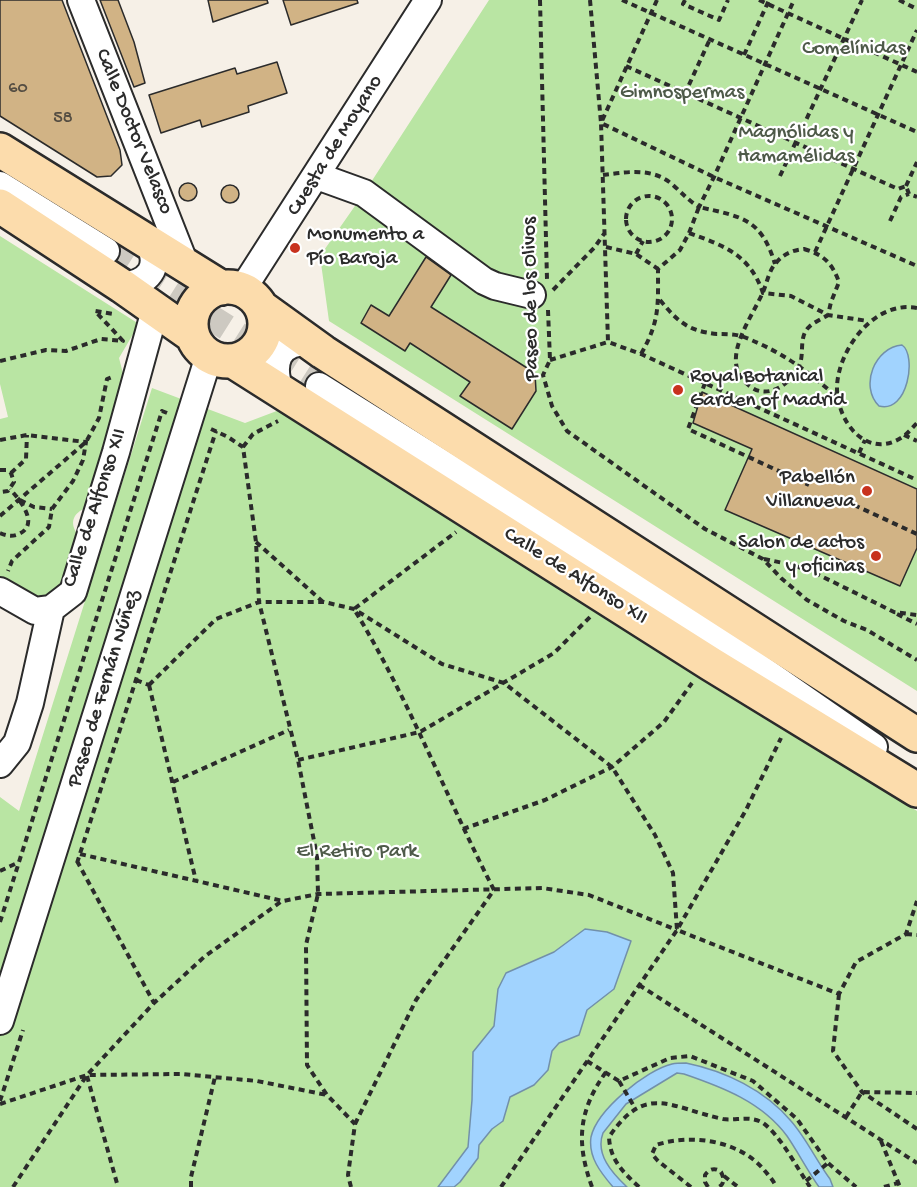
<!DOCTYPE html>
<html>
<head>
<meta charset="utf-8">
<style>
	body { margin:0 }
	canvas { display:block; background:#f6f0e7 }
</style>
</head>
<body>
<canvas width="917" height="1187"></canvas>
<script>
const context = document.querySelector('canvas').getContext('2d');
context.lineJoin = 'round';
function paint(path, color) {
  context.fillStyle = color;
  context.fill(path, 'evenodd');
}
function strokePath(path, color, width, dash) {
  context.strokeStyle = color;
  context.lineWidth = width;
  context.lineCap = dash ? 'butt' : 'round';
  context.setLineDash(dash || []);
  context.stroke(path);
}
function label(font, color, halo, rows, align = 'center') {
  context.font = font + ' "Gochi Hand",sans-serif';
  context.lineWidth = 4.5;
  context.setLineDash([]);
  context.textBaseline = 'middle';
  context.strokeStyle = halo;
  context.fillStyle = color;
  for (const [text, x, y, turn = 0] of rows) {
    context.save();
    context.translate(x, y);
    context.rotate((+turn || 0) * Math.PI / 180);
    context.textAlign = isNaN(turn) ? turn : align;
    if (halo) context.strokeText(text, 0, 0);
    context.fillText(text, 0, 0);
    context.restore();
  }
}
paint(new Path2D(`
	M489,0H917V691L329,321L320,256L364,193Z
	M0,236L139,324L119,358L127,389L86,508C73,513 69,523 78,535L67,585L45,598L35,597L0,578V419L8,417L0,384Z
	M152,388L245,423L282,409L917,811V1187H0V797L19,811Z`), '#b9e5a3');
const water = new Path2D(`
	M902,345C917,355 908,414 879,406C859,386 875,347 902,345Z
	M585,929L607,932L631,941L614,989L587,1010L579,1035L559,1043L552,1051L548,1070L534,1085L510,1097L503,1121L492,1129L479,1145L478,1158L460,1182L454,1187H438L468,1147L472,1100L473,1052L494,1026L498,989L506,973L554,952Z
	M686,1063C725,1071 765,1090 791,1121C806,1138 816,1160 830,1179L833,1187H819C807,1170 798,1152 787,1136C762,1102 722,1087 684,1074L677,1073L626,1104L603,1133C595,1154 612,1173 627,1187H613C601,1173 588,1157 591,1137C597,1110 646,1070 672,1064C676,1063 682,1063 686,1063Z`);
paint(water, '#a1d3fe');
strokePath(water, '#7290aa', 1.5);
const building = new Path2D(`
	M0,0H62L120,150L122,165L111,176L97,177L0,116Z
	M100,0H118L134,42L145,83L134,87Z
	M208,0H267L268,3L213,22Z
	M283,0H357L358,3L291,25Z
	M277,62L287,93L248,106L249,112L202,127L200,120L161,133L149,95L235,68L237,74Z
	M179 192a9 9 0 1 1 18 0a9 9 0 1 1-18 0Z
	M221 194a9 9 0 1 1 18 0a9 9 0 1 1-18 0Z
	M426,257L451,275L431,307L535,373L536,391L512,429L460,396L470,382L410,343L405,351L361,323L371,305L389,316Z
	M702,392L917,489V548L900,586L725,510L752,449L693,423Z`);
paint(building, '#d1b385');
strokePath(building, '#2b2b2b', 1.5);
strokePath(new Path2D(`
	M106,251L319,386`), '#cdc9c1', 26, [26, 13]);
const minor = new Path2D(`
	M81,0L185,264
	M317,176L364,193L484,281L495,286L532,295
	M0,185L106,251
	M122,286C149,283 161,268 149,243
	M242,290L428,0
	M319,386L675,609L874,747
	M280,391C271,364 276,342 308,342
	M0,591L35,611L51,609
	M0,764L17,743L30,703L51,609L73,592L116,452L155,310
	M0,1021L209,356`);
const major = new Path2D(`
	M0,150L222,288
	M0,206L122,286L193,336
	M191 324a37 37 0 1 1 74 0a37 37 0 1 1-74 0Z
	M262,308L323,352L917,735
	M233,361L711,664L917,790`);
strokePath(minor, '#2b2b2b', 30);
strokePath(major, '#2b2b2b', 38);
strokePath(new Path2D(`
	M540,0L547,279
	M590,0L601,123L714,177L917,266
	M622,0L917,132
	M657,0L601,123L608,342L641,354L917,480
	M685,0L683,4L719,20L728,0
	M759,0L917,72
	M899,0L917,9
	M744,55L769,0
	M626,66L679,90L682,98L690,95L898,189L906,186L909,194L917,197
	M690,95L688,87L710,39
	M603,175C627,172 653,167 673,185C682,193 688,200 699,207L714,177L794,0
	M780,176L862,0
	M906,186L917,162
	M626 219a23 23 0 1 1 46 0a23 23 0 1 1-46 0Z
	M890,221L901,197L909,194
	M689,233C725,246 750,255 763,293L791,296L828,315L868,321
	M606,247L636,254L658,269
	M804,249C824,255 832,263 839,282L831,302L828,315C822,319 814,322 809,327C798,337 805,354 799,366C791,383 769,400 751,387C716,363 751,320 763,292C767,283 769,270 776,263C783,254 793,250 804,249Z
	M815,252L917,30
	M636,254L643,241
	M553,290L594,248L604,234
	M660,300C678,322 688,331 717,334C726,334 736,334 744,337C784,353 806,370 837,397
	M917,308C876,300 839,347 837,386C836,421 867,462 904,436C909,432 913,427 917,423
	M548,310L550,360L543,375L552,406L567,431L705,529L763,559L781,578L807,600L844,621L867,630L917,660
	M641,354C660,321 658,305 658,269L680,250L689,233L699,207C742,217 761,218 775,264
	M550,360L608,342
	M0,361L46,350L66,351L101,339L123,341L95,311L113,314
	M705,383L688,429L809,485
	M211,429L228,437L243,447L256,542L259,602L298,760L317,856L318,894L306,945L307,1065L327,1095L355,1124L348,1175L351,1187
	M904,435L917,441
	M0,440L27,435L86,442L83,460L73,481L52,509L49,527L12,561L8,571
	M243,447L253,434L278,421
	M859,453L865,440
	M0,470H7L11,473L14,482L8,491L0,492
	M11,473L26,459L27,435
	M20,500L34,507L52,509
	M854,505L917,534
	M0,516L86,442L99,418L107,379L112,377
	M0,533C7,536 12,537 19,534C40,524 20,500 10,489
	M256,542L323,602
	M764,559L793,565L817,574L894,612L917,615
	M897,614L917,624
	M136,680L149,685
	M149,685L216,619L259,602H324L354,609L442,664L504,683L612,767L655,835L673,873L677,930L839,994L856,962L906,934L917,901
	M149,685L196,881
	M298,760L420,732L554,653L590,617
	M173,782L289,730
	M463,829L545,800L612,767L664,722L692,683
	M80,854L283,901L318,894L542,888L589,895L677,930
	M77,861L154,1003
	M77,863L216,431
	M0,871L17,863
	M0,922L162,411L167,413
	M906,934L917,935
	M639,985L917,1163
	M839,994L833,1051L862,1092L917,1129
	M587,1061L619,1081L670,1058L690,1056L753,1081L797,1119L828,1163L856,1187
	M87,1076L118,1187
	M619,1081L635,1108
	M0,1101L23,1030
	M0,1104L87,1075L181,1074L257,1081L327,1095
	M846,1117L862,1092L917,1093
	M355,1124L416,1000L494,890C446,797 409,699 354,609L456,532
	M881,1141L900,1187
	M724,1176L738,1187
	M806,1181L828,1163
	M13,1187L87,1075L154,1003L204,957L282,901
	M191,1187V1177L215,1077
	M501,1187L677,930L746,810L781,738
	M592,1187C576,1143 578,1111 606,1072
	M639,1187C623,1172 610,1160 609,1137C646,1082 671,1108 723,1119C736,1121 750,1115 763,1123C781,1136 797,1168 810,1187
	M691,1187L658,1161L652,1154L656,1145C692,1133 741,1141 765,1171C769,1176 774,1181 776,1187
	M708,1187L705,1182V1175C709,1169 715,1167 721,1172C724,1178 725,1183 719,1187
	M884,1187L898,1183`), '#2b2b2b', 4, [6, 4.5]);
strokePath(minor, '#fff', 26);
strokePath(major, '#fcdcac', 33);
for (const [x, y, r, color] of [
	[295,248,6,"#c8321e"],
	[678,390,6,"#c8321e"],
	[867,491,6,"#c8321e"],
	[876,556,6,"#c8321e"]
]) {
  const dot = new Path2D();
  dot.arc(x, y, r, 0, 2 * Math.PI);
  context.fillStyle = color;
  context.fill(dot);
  strokePath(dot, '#fff', 2);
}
label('18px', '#544d42', null, [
	["60",18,89],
	["58",63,119]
]);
label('21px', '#4e5a49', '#fff', [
	["Comelínidas",854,50],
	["Gimnospermas",682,94],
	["Magnólidas y",796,134],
	["Hamamélidas",796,158],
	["El Retiro Park",357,853]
]);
label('21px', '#2b2b2b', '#fff', [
	["Calle Doctor Velasco",133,132,68],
	["Cuesta de Moyano",336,146,-58],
	["Paseo de los Olivos",532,299,-91],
	["Calle de Alfonso XII",96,508,-72],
	["Calle de Alfonso XII",575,577,32],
	["Paseo de Fernán Núñez",105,689,-73]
]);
label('21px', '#2b2b2b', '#fff', [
	["Monumento a",307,236],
	["Pío Baroja",307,260],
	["Royal Botanical",690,378],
	["Garden of Madrid",690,402],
	["Pabellón",855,479,"right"],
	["Villanueva",855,503,"right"],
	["Salon de actos",864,544,"right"],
	["y oficinas",864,568,"right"]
], 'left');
</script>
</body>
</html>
